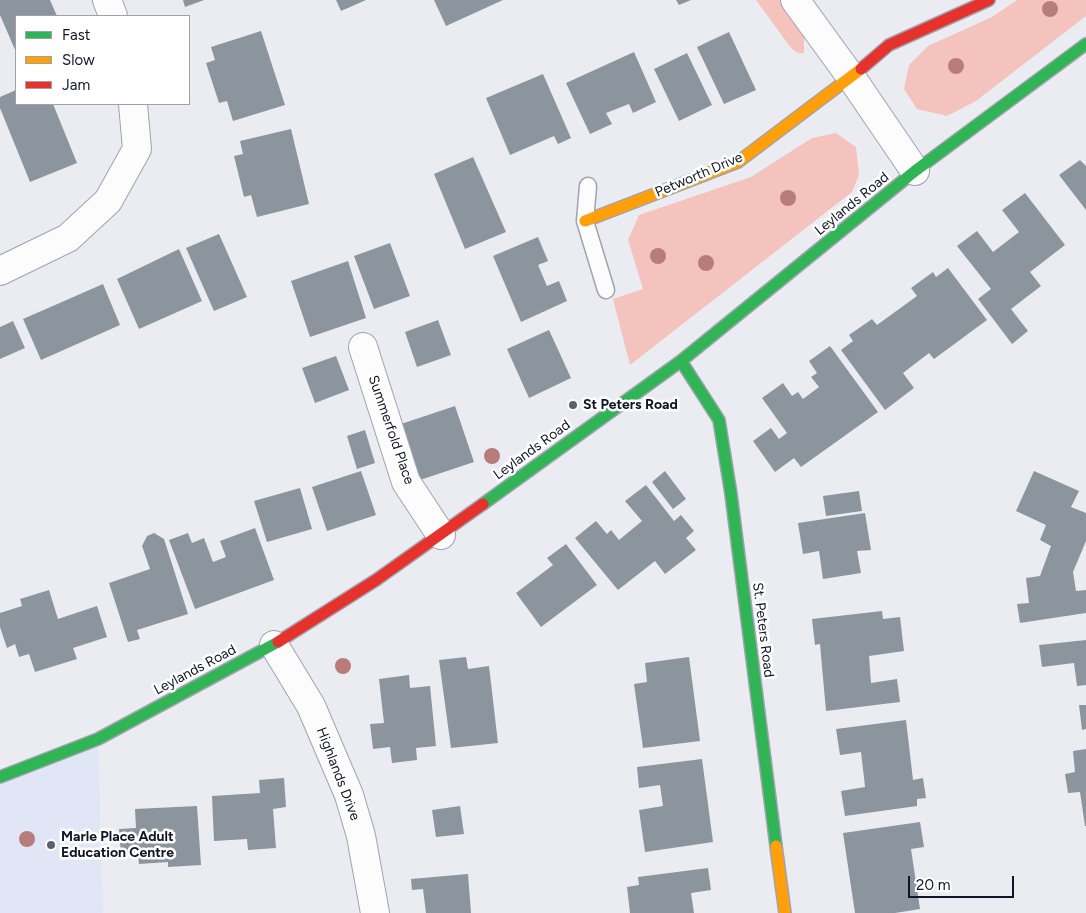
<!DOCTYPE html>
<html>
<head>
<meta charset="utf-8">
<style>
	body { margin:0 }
	#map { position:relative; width:1086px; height:913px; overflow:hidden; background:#eaecf2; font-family:Figtree,sans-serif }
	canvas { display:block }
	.legend { position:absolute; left:15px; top:15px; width:175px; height:90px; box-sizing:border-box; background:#fff; border:1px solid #9fa1a9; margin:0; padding:6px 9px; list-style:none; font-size:15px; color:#101527 }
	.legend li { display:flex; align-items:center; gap:10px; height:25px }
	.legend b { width:25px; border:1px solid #9fa1a9 }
	.scale { position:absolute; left:908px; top:876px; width:106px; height:22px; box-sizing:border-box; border:2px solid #101527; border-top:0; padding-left:6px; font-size:15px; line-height:18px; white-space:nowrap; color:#101527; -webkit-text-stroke:4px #fff; paint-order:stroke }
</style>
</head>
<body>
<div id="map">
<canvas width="1086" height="913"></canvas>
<ul class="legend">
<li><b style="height:6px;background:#30b455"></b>Fast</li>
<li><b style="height:6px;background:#ff9f0a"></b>Slow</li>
<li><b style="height:6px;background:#e5322d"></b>Jam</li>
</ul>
<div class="scale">20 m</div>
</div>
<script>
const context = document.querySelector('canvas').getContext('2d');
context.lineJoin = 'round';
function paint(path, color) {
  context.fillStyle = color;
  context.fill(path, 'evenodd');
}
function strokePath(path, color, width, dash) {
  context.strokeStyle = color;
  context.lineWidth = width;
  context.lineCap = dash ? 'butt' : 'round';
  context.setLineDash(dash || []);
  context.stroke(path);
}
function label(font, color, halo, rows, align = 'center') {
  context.font = font + ' Figtree,sans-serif';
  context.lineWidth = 5;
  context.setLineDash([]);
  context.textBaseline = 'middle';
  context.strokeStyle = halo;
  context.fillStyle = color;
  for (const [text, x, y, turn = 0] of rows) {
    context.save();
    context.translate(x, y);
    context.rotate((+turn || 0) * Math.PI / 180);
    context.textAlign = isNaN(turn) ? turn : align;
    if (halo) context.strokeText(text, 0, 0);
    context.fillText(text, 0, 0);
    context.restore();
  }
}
paint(new Path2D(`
	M98,739L103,913H0V777Z`), '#e1e6f6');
paint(new Path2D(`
	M756,0H784L804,34V53H798L791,48Z
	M1017,0H1086V16L976,101L947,116L917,109L904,89L909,65L928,46L992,17Z
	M836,133L856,147L859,175L852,192L630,365L613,299L643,289L628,240L639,215L751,177L812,138Z`), '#f4c3be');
paint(new Path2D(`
	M0,0H50L57,16H16V52L0,15Z
	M183,0H204L185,7Z
	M336,0H366L341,11Z
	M434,0H503L446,26Z
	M676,0H691L679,5Z
	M261,31L285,105L233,121L227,101L219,103L206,63L215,60L211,47Z
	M729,32L756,90L724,104L697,47Z
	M634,52L656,102L633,113L629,104L606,113L612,124L590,134L566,83Z
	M687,53L712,105L679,121L654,69Z
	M543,74L571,138L558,144L554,136L510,155L486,98Z
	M16,90V104H53L77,163L30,182L0,108V97Z
	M291,129L309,204L257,217L251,195L244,197L234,156L243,154L240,141Z
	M473,157L506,232L465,249L434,174Z
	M1080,160L1086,166V210L1059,175Z
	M1025,193L1065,245L1030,272L1041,286L1011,309L1028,331L1012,344L978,299L991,289L957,246L977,231L993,252L1019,232L1002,210Z
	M219,234L247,297L214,311L186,248Z
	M538,237L548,261L538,265L547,286L559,281L567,301L521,322L493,256Z
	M390,243L410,296L374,309L354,256Z
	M179,249L202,301L139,329L117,279Z
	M348,261L366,318L310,337L291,281Z
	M948,268L987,320L934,359L929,353L903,373L914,388L885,410L841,350L853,341L849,335L872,319L877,325L917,296L911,288L933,272L936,277Z
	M103,284L120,325L41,360L23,319Z
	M438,320L451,355L417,367L405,332Z
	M13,321L25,348L0,359V327Z
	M549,330L571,378L529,398L507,349Z
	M830,346L878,412L801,467L794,458L775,472L753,441L771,428L779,439L787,433L762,398L783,383L792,396L798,392L803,399L819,387L811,377L817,373L809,361Z
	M336,356L349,390L315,403L302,368Z
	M455,406L474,462L417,481L398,425Z
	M365,430L375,463L357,469L347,436Z
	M361,471L376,515L327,531L312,487Z
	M665,471L686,499L673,509L652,482Z
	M1034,471L1079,491L1071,507L1086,513V541L1073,572L1076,591L1086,590V613L1020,623L1017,604L1029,603L1026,578L1040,576L1051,546L1040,540L1046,525L1016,511Z
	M646,485L674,521L681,515L694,531L686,538L696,550L665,574L655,561L618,590L575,538L596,521L607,534L611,530L619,540L642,521L625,501Z
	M300,488L312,529L267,542L254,501Z
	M859,491L862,511L826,516L823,496Z
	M865,513L871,550L857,551L861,573L823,579L819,551L803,554L798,523Z
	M255,528L274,580L195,609L169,540L188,533L192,543L204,538L213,562L226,557L220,541Z
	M154,533L164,539L188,614L137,630L140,639L128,642L109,583L150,569L142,546L147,536Z
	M566,544L597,585L541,627L516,593L553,565L547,558Z
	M49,590L58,619L97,606L107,637L73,648L77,659L35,672L29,654L19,657L15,644L7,648L0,627V613L22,606L20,599Z
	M882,611L883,619L900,617L904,651L869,656L871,683L897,679L900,702L826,711L820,644L815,645L812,619Z
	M1086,640V685L1077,686L1074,663L1042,667L1039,645Z
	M466,657L468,669L489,666L498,743L451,748L439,660Z
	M689,657L700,741L643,748L634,684L647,682L645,663Z
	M409,675L410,688L430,686L436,746L416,748L417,760L392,763L390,747L373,749L370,724L384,723L379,679Z
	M1079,705H1086V729L1082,730Z
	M906,720L913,780L923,778L926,798L917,799V806L845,816L841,791L865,787L863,769L861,752L840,755L836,729Z
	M1086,749V826H1085L1080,792L1068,793L1065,774L1075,772L1073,751Z
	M702,759L713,842L645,852L639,810L663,806L660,785L639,788L637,767Z
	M284,778L286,807L273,809L276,848L248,850L247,839L214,841L212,796L260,793L259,780Z
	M197,806L201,865L168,867V862L139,864L138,855L121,856L119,829L136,828L135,809Z
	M460,806L464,834L436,837L432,810Z
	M920,822L924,847L911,849L920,909L895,913H855L843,833Z
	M708,868L711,890L691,893L694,913H630L627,887L639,885L638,877Z
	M468,874L471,913H426L423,889L412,890L411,879Z`), '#8c959e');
const lane = new Path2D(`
	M588,186L585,221L606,290`);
const street = new Path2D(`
	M107,0L113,16
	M795,0L851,77L915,171
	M0,271L68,238L108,201L137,149L133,104
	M363,347L406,482L441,535
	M274,645L311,706L349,795L361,836L375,913`);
const fast = new Path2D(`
	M681,361L719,420L731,494L776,846
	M483,504L681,361L915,171L1086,44
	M0,777L98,739L278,642`);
const slow = new Path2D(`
	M585,221L738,162L861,69
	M776,846L785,913`);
const jam = new Path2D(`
	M861,69L889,45L989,0
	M278,642L376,580L483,504`);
strokePath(lane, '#a0a3af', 19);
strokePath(street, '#a0a3af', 30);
strokePath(fast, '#a0a3af', 14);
strokePath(slow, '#a0a3af', 14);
strokePath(jam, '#a0a3af', 14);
strokePath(lane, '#fcfcfd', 16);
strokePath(street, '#fcfcfd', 28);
strokePath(fast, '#30b455', 11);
strokePath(slow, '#ff9f0a', 11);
strokePath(jam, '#e5322d', 11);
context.fillStyle = '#b87d7a';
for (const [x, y] of [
	[1050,9],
	[956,66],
	[788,198],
	[658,256],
	[706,263],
	[492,456],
	[343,666],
	[27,839]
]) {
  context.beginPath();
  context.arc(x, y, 8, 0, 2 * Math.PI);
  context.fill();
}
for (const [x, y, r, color] of [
	[573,405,5,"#5c606e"],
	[51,845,5,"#5c606e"]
]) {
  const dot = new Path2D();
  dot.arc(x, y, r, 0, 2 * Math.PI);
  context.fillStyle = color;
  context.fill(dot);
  strokePath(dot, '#fff', 2);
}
label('14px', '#101527', '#fff', [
	["Petworth Drive",699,175,-23],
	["Leylands Road",852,204,-39],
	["Summerfold Place",391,430,71],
	["Leylands Road",532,450,-36],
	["St. Peters Road",763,630,83],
	["Leylands Road",195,670,-28],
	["Highlands Drive",338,774,69]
]);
label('bold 14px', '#101527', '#fff', [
	["St Peters Road",583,405],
	["Marle Place Adult",61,837],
	["Education Centre",61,853]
], 'left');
</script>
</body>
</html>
